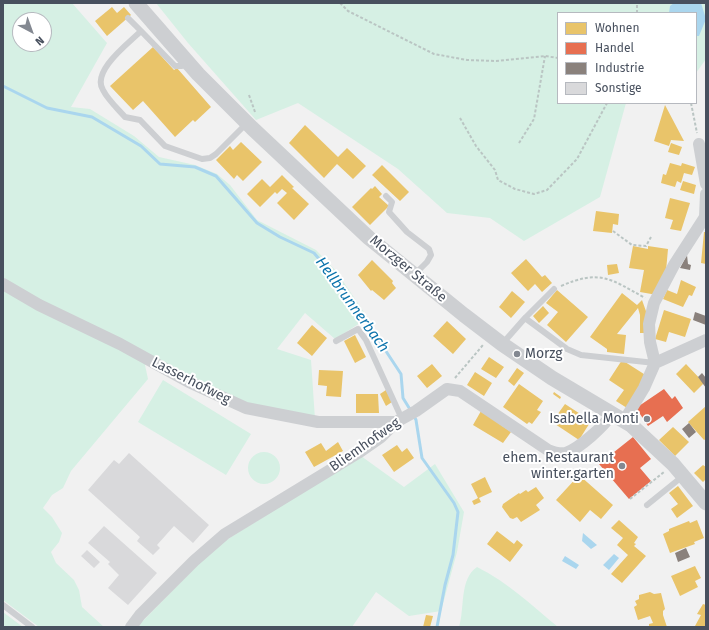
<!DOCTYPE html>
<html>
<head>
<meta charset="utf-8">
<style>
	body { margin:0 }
	#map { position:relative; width:709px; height:630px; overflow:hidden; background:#f1f1f1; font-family:"Fira Sans",sans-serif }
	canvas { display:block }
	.frame { position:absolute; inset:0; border:4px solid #48505e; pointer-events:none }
	.legend { position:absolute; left:557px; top:12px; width:140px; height:92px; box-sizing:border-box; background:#fff; border:1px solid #b6b9bf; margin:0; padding:5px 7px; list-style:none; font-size:12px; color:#48505e }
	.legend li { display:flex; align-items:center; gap:8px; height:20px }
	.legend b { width:20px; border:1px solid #b6b9bf }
	.north { position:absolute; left:12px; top:12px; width:40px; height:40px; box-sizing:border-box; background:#fff; border:1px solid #b6b9bf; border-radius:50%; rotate:139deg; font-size:11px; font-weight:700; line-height:16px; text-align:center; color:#48505e }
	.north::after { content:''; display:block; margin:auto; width:14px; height:18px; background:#838891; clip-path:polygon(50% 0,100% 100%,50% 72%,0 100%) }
</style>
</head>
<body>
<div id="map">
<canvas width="709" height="630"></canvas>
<div class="frame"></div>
<ul class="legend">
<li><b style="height:11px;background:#e9c46a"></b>Wohnen</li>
<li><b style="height:11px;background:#e76f51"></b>Handel</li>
<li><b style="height:11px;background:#8a817c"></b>Industrie</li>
<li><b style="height:11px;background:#d9d9db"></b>Sonstige</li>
</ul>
<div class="north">N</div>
</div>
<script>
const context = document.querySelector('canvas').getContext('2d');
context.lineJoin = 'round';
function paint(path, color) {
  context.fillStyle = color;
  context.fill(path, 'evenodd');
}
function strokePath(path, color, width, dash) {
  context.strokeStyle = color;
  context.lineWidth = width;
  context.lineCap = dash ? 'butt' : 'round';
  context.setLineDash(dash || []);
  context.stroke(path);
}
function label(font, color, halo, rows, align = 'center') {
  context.font = font + ' "Fira Sans",sans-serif';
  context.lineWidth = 4;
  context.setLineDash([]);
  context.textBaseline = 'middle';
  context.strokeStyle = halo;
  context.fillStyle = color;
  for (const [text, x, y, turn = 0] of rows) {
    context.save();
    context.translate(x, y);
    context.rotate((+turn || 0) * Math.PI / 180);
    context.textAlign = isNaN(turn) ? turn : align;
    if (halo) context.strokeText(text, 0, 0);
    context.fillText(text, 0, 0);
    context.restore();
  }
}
paint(new Path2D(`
	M3,3H72L107,43L71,107L90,109L134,136L159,157L195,165L217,174L230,185L257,220L316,250L336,271L368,318L335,339L305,313L277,349L311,360L315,419L237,403L149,358L145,365L148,379L71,471L63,488L52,495L43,508L52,517L62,533L59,542L51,552L56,563L74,580L79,590L82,607L104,627H39L3,600ZM20,20H44V44H20Z
	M156,3H706V59L696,73V13H558V103H626L600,197L524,241L490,218L447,213L398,169L298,103L256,120L188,43Z
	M163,380L251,434L226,475L138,422Z
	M248 468a16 16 0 1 1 32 0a16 16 0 1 1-32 0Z
	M361,456L404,487L435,464L464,512L457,552L441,611L409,616L376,592L352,627H137L215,547Z
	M477,567C509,583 531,605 558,627H459C465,609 459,579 477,567Z
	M3,612L23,627H3Z`), '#d6f0e4');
paint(new Path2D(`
	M674,3H701L706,19L699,36H696V13H669L670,6Z
	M583,533L597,545L591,549L582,541Z
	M614,554L619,558L609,570L603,565Z
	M565,556L579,565L576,569L562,561Z`), '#aad6ee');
paint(new Path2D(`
	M112,7L117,13L124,7L131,15L107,36L95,21Z
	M153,47L174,70L177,68L211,107L195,122L193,120L175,137L143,101L133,110L110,86Z
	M665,105L684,141L671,140L669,146L654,141Z
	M305,125L338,157L347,148L366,166L353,179L337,164L324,178L289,143Z
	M241,142L262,162L243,181L237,175L234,179L216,160L230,146L233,150Z
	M671,143L682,147L679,155L668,152Z
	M670,163L681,166L682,163L695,167L692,175L684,173L681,183L677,181L675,187L661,183L663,174L666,175Z
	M382,165L409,192L400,201L372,175Z
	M282,175L294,187L292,188L309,204L294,220L277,203L287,193L282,189L277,194L275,192L260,207L247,194L262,179L270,187Z
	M683,181L696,185L694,194L680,190Z
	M375,186L382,194L379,197L389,206L370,225L352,207L371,188L372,189Z
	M670,198L690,203L681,231L670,229L673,220L665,218Z
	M596,211L619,214L618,225L613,224L612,233L593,231Z
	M704,232H706V264L701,263Z
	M633,246L648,249V246L668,249L666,271L657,295L640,292L644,270L629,268Z
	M526,259L542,277L545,275L552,283L542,292L535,284L528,291L511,273Z
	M372,260L393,281L392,283L396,288L384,300L372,290L371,291L358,275Z
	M617,264L619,273L608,275L607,265Z
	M681,280L696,287L692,296L689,295L683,307L663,299L667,290L677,294Z
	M557,290L588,317L566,342L547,325L558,312L546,303Z
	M512,291L525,302L511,318L499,307Z
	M622,293L637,305L642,300L647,314L646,333H640V315L638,308L617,334L626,335L624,354L607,352V349L590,337Z
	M543,306L549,313L539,323L533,316Z
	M664,310L691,319L685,337L669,332L666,342L655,339Z
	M447,321L466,339L453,354L433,336Z
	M312,325L327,338L312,356L297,343Z
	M355,335L366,357L355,363L344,341Z
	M528,346L535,351L533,353L527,348Z
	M489,357L504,367L496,378L481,369Z
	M622,360L647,376L627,408L616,401L624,390L609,380Z
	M432,364L442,376L427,388L417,376Z
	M686,364L704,383L694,393L676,374Z
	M517,368L524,373L514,386L508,381Z
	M319,370L343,371L341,397L326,396L327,386L318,385Z
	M475,372L492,383L484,396L467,385Z
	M519,384L543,401L537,410L541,412L532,424L529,422L527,424L503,407Z
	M386,390L392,402L386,406L380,394Z
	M554,392L561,397L560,399L553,394Z
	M356,394H378L379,413H356Z
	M565,404L591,421L579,440L552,422Z
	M706,406V439L704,440L688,422Z
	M481,411L511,432L503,443L473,425Z
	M673,427L689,442L675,456L659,440Z
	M338,442L343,451L314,467L305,452L321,443L326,451Z
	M397,445L402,452L407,448L414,458L394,472L382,455Z
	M703,465L706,467V479L703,482L694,473Z
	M579,475L613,505L601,519L590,510L580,522L556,500Z
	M485,477L492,492L479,498L481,502L474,505L472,501L478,498L471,484Z
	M678,486L693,506L677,518L671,509L678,504L669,493Z
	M536,487L544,498L536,505L540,510L521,522L517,517L513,519L510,518L502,507L503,504L519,493L520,494L526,490L528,492Z
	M619,520L638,537L634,543L636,544L634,546L646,556L622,583L611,574L628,555L617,545L623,538L611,528Z
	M697,520L704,538L694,542L695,544L670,553L663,534L669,531V529L689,521L690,523Z
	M497,531L514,544L517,540L523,545L510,562L487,544Z
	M695,566L701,578L695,581L698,587L680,596L671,576Z
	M650,592L654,594L661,593L665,609L663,611V615L667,627H649V624L653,623L650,616L638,620L634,607L637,605L635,601L639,599V595Z
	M703,604L706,605V627H697L695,626L701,615L697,614Z
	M426,615L433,616L430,627H423Z`), '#e9c46a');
paint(new Path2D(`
	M664,389L672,399L675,396L683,408L667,422L663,416L648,426L636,408Z
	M633,437L651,459L640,468L651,481L629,499L599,464Z`), '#e76f51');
paint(new Path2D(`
	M687,255L688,264L691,265L690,270L680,268Z
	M695,312L706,316V325L693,320Z
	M702,373L706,378V388L698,377Z
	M689,423L696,432L689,438L682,429Z
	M686,548L690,557L678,562L675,553Z`), '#8a817c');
strokePath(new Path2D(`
	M3,86L47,108L92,117L141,146L160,164L195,167L216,176L257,223L280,237L314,253L347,292L401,374L403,398L411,411
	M414,416L416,420L422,458L454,503L458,512L453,555L445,585L437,627`), '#aad6ee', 3);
paint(new Path2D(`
	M129,453L209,525L193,543L174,526L157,545L160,548L153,555L137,541L140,537L88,490L114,460L119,464Z
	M104,526L157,573L128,605L108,588L119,575L108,564L110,562L88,543Z
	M87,550L100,562L94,568L81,556Z`), '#d9d9db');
strokePath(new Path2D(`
	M340,3L348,11L434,54L467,60L496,61L545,56L558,58
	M637,13V3
	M249,95L255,112
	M691,103L697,133
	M460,118L476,146L495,170L498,180L515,189L534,194L547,190L577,159L607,103
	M519,143L534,119L545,56
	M613,231L632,245L646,246L651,237
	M561,286C600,269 611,279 645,298
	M455,378L483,345
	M630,499L664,472`), '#bac5c3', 2, [3, 2]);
strokePath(new Path2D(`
	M128,18L141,31
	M186,62L182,66H175L141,31C129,43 91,71 103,90C108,100 118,109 125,117L140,120L165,146L202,159L210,158L216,154L247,123
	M386,196L392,202L389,212L407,232L429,249L431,255L427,262L415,274
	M525,318L567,349L581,355L655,363
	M336,341L358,329L366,340L402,419
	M503,343L525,318L554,289
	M647,505L683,476
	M3,605L32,627`), '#cdcfd2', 6);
strokePath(new Path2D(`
	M699,144L706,184
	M3,284L39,305L120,344L189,382L246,408L318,422H396
	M655,363L650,342L649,324L654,303L674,265L705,217L706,194
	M624,421L644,388L655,363L706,340
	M131,627L140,615L194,561L225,534L358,453L381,437L396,422L416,411L447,389L460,391L548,450C553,452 560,454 566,453C580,448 604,426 612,414`), '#cdcfd2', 12);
strokePath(new Path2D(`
	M136,3L198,74L252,128L369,238L464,315L502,344L552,378L631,425L673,464L706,503`), '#cdcfd2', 15);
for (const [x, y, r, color] of [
	[517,354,4,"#838891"],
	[647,419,4,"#838891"],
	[622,466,4,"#838891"]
]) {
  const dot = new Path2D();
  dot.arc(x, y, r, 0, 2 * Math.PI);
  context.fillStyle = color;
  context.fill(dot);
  strokePath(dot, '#fff', 1.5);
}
label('14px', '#48505e', '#fff', [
	["Morzger Straße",408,269,40],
	["Lasserhofweg",191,381,27],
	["Bliemhofweg",365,445,-35]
]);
label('14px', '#48505e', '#fff', [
	["Morzg",525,354,"left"],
	["Isabella Monti",639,419],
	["ehem. Restaurant",614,458],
	["winter.garten",614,474]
], 'right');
label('italic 15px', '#0c73ac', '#fff', [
	["Hellbrunnerbach",352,305,54]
]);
</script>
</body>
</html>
